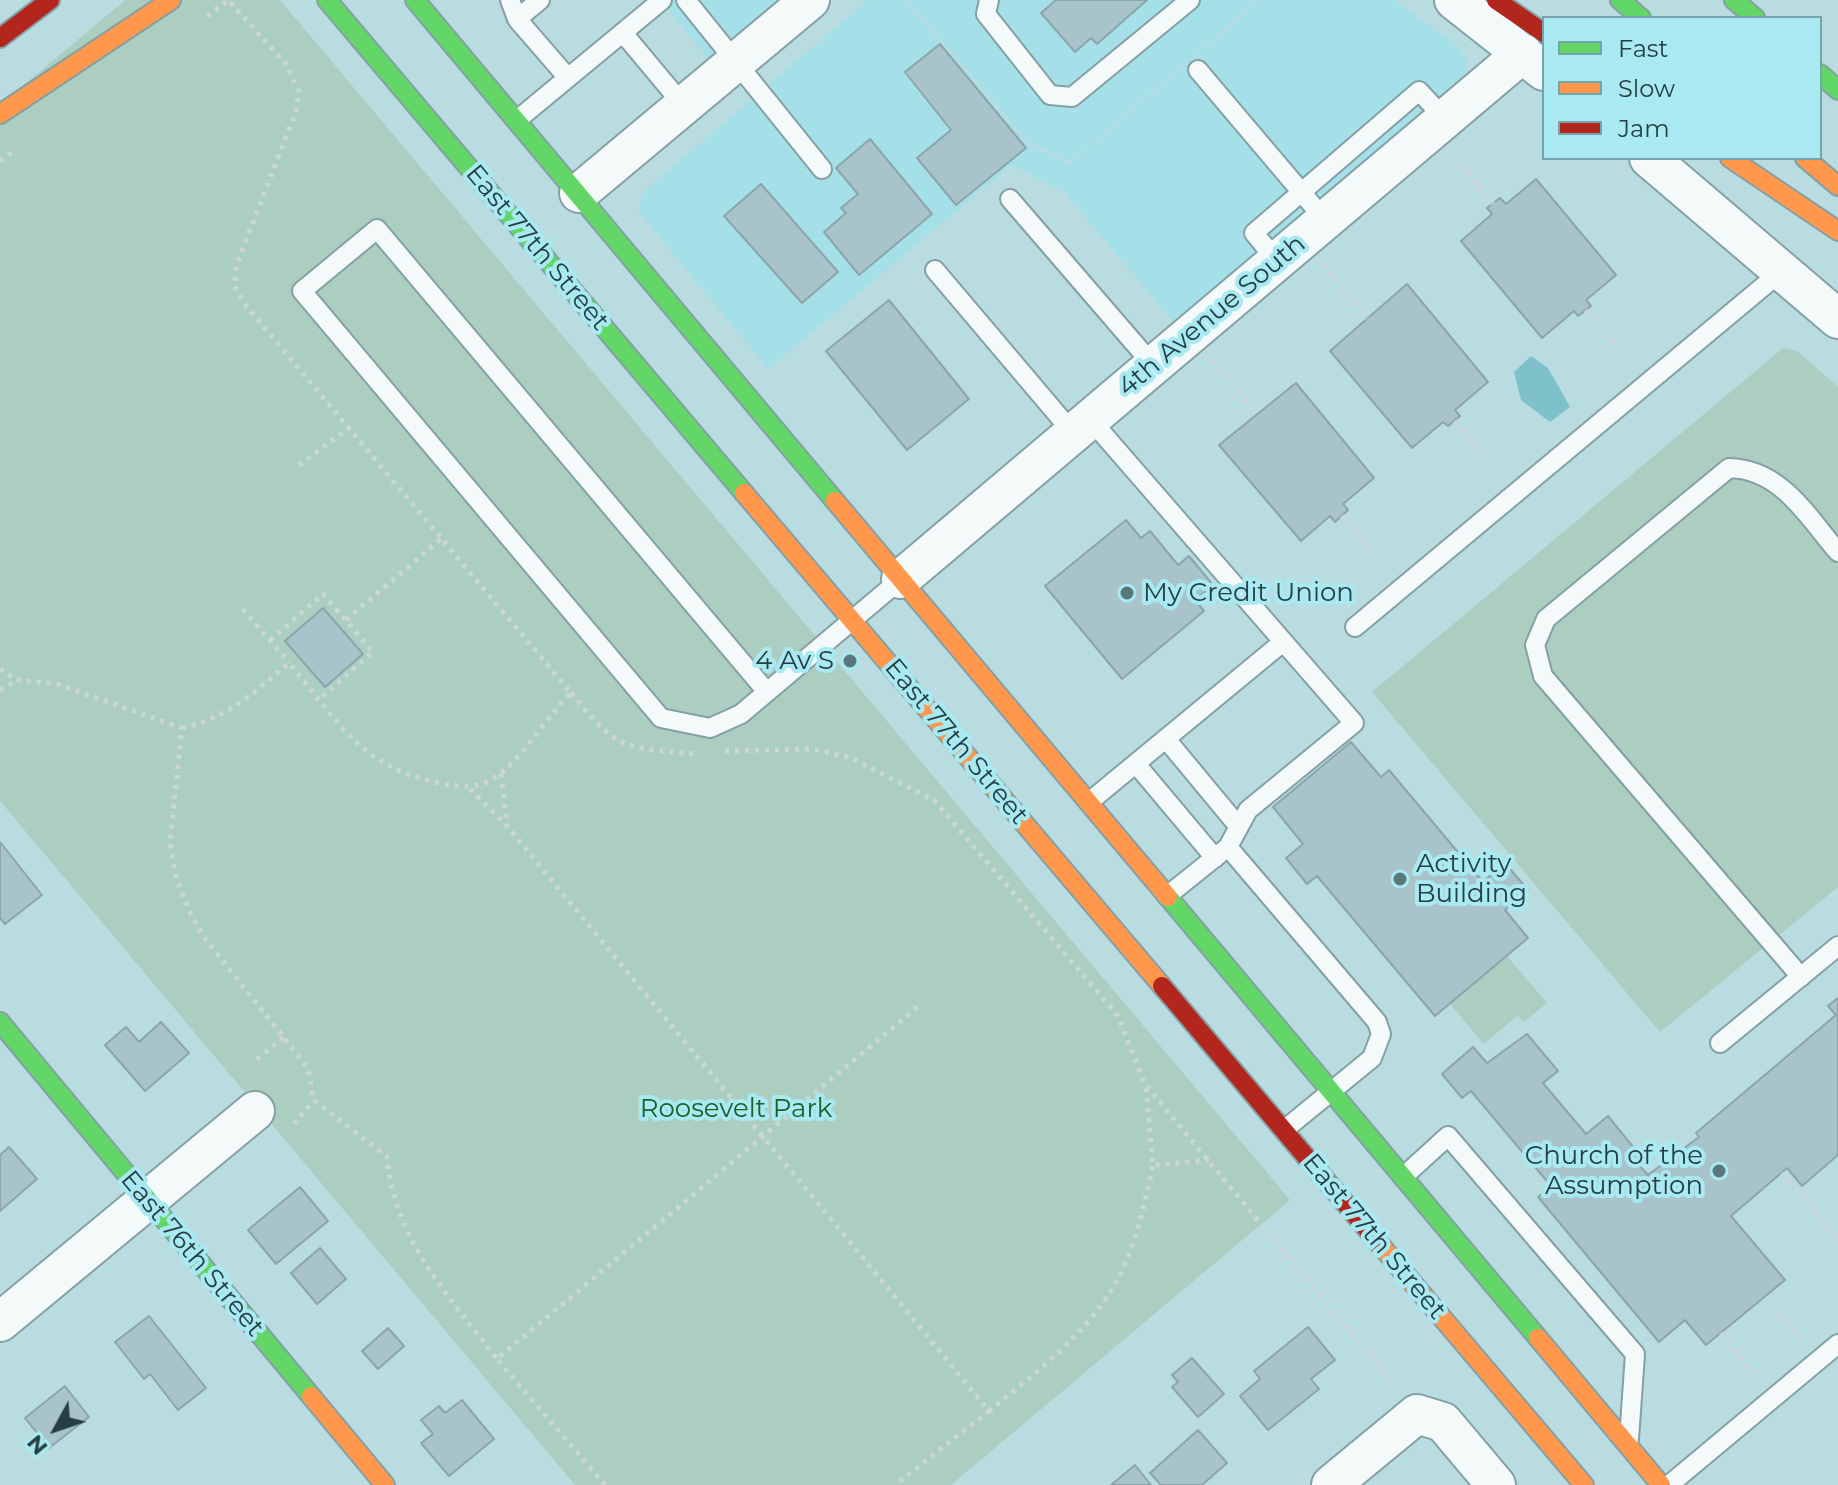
<!DOCTYPE html>
<html>
<head>
<meta charset="utf-8">
<style>
	body { margin:0 }
	#map { position:relative; width:1838px; height:1485px; overflow:hidden; background:#b9dce1; font-family:Montserrat,sans-serif }
	canvas { display:block }
	.legend { position:absolute; left:1542px; top:16px; width:280px; height:144px; box-sizing:border-box; background:#a8e9f2; border:2px solid #74a5ac; margin:0; padding:10px 14px; list-style:none; font-size:24px; color:#253f43 }
	.legend li { display:flex; align-items:center; gap:16px; height:40px }
	.legend b { width:40px; border:2px solid #74a5ac }
	.north { position:absolute; left:16px; top:1389px; width:80px; height:80px; -webkit-text-stroke:6px #a8e9f2; paint-order:stroke; rotate:230deg; font-size:22px; font-weight:700; line-height:32px; text-align:center; color:#253f43 }
	.north::after { content:''; display:block; margin:auto; width:28px; height:36px; background:#253f43; clip-path:polygon(50% 0,100% 100%,50% 72%,0 100%) }
</style>
</head>
<body>
<div id="map">
<canvas width="1838" height="1485"></canvas>
<ul class="legend">
<li><b style="height:10px;background:#63d668"></b>Fast</li>
<li><b style="height:10px;background:#ff974d"></b>Slow</li>
<li><b style="height:10px;background:#b3261e"></b>Jam</li>
</ul>
<div class="north">N</div>
</div>
<script>
const context = document.querySelector('canvas').getContext('2d');
context.lineJoin = 'round';
function paint(path, color) {
  context.fillStyle = color;
  context.fill(path, 'evenodd');
}
function strokePath(path, color, width, dash) {
  context.strokeStyle = color;
  context.lineWidth = width;
  context.lineCap = dash ? 'butt' : 'round';
  context.setLineDash(dash || []);
  context.stroke(path);
}
function label(font, color, halo, rows, align = 'center') {
  context.font = font + ' Montserrat,sans-serif';
  context.lineWidth = 8;
  context.setLineDash([]);
  context.textBaseline = 'middle';
  context.strokeStyle = halo;
  context.fillStyle = color;
  for (const [text, x, y, turn = 0] of rows) {
    context.save();
    context.translate(x, y);
    context.rotate((+turn || 0) * Math.PI / 180);
    context.textAlign = isNaN(turn) ? turn : align;
    if (halo) context.strokeText(text, 0, 0);
    context.fillText(text, 0, 0);
    context.restore();
  }
}
paint(new Path2D(`
	M660,0H790L713,64Z
	M868,0H904L1029,146L1070,164L1261,0H1394L1457,45L1467,60L1466,75L1460,85L1175,323L1064,192L1011,165L768,369L638,211L642,193Z
	M907,0H1258L1071,161L1031,144Z`), '#a5dfe7');
paint(new Path2D(`
	M125,0H280L1290,1200L951,1485H575L0,801V105Z
	M1783,348L1797,351L1838,387V887L1660,1032L1372,692Z
	M1507,956L1547,1003L1524,1022L1518,1015L1484,1044L1450,1004Z`), '#accec0');
paint(new Path2D(`
	M1531,356L1548,368L1570,407L1550,422L1521,400L1514,372Z`), '#7ec1cb');
const building = new Path2D(`
	M1056,0H1147L1097,44L1091,38L1075,52L1041,13Z
	M940,44L1026,148L956,205L917,158L951,130L905,72Z
	M870,139L932,214L859,275L824,232L846,213L841,208L858,194L836,168Z
	M1536,179L1616,275L1586,300L1591,306L1578,316L1574,311L1542,338L1461,241L1492,214L1487,208L1500,198L1506,204Z
	M761,184L838,272L802,303L724,216Z
	M1407,284L1488,382L1455,410L1460,416L1448,426L1443,422L1412,448L1330,351Z
	M889,300L969,399L907,450L826,351Z
	M1296,383L1374,478L1343,504L1348,510L1335,522L1330,516L1301,541L1219,445Z
	M1126,520L1141,538L1150,531L1178,565L1189,556L1213,585L1195,600L1204,611L1122,679L1045,586Z
	M323,608L363,654L325,687L285,641Z
	M1351,742L1381,777L1389,770L1483,882L1505,863L1528,890L1505,910L1528,938L1435,1016L1317,876L1307,884L1286,858L1303,844L1273,807Z
	M0,842L42,895L5,924L0,918Z
	M1838,998V1155L1802,1186L1787,1168L1731,1216L1785,1280L1706,1345L1685,1320L1659,1342L1538,1197L1551,1186L1471,1091L1462,1098L1442,1074L1473,1047L1487,1063L1527,1034L1558,1071L1543,1083L1586,1134L1608,1116L1642,1158L1636,1162L1648,1175L1699,1137L1696,1133L1836,1015L1828,1006Z
	M161,1022L189,1053L145,1091L105,1045L126,1027L139,1042Z
	M9,1147L37,1179L0,1211V1155Z
	M300,1187L328,1221L276,1264L248,1230Z
	M320,1248L346,1279L317,1304L291,1273Z
	M149,1316L206,1388L178,1410L150,1374L144,1379L115,1342Z
	M1308,1327L1335,1360L1311,1379L1319,1389L1268,1430L1240,1396L1260,1379L1254,1371Z
	M388,1328L404,1346L378,1369L362,1351Z
	M1192,1358L1224,1394L1198,1417L1172,1387L1178,1382L1172,1375Z
	M65,1386L89,1417L49,1448L25,1418Z
	M462,1400L494,1439L449,1476L421,1443L433,1434L421,1420L439,1406L445,1413Z
	M1198,1430L1227,1463L1202,1485H1161L1150,1473Z
	M1135,1465L1151,1485H1111Z`);
paint(building, '#a9c3ca');
strokePath(building, '#8ba5ac', 2);
const lane = new Path2D(`
	M510,0L517,19L540,0
	M686,0L822,169
	M989,0L986,14L1050,95L1072,97L1190,0
	M517,19L568,78
	M623,33L684,106
	M1198,70L1325,220
	M517,120L662,0
	M1010,199L1153,365
	M1277,261L1254,233L1419,91L1445,119
	M935,270L1073,433
	M1090,419L1354,723L1248,810L1228,847L1167,896
	M1355,627L1783,270
	M767,692L377,229L302,291L661,718L710,728L741,714L901,579
	M1166,739L1239,827
	M1136,764L1215,858
	M1089,802L1283,642
	M1228,847L1377,1022L1381,1034L1372,1058L1284,1130
	M1801,977L1543,676L1535,645L1546,619L1729,468C1781,469 1807,516 1838,552
	M1720,1043L1838,946
	M1403,1177L1448,1136L1635,1354L1629,1439
	M1669,1485L1838,1344`);
const street = new Path2D(`
	M1454,0L1544,71
	M1649,158L1838,319
	M579,193L810,0
	M901,579L1523,53
	M0,1322L255,1111
	M1331,1485L1417,1414L1443,1422L1496,1485`);
const fast = new Path2D(`
	M327,0L744,493
	M415,0L835,501
	M1620,0L1641,18
	M1734,0L1755,18
	M1820,74L1838,90
	M1168,897L1538,1338
	M0,1022L311,1396`);
const slow = new Path2D(`
	M0,114L171,0
	M1730,158L1838,231
	M1805,158L1838,186
	M744,493L1162,986
	M835,501L1168,897
	M1377,1241L1584,1485
	M1538,1338L1661,1485
	M311,1396L385,1485`);
const jam = new Path2D(`
	M1496,0L1544,33
	M0,38L50,0
	M1162,986L1377,1241`);
strokePath(lane, '#84a0a4', 22);
strokePath(street, '#84a0a4', 42);
strokePath(fast, '#84a0a4', 22);
strokePath(slow, '#84a0a4', 22);
strokePath(jam, '#84a0a4', 22);
strokePath(new Path2D(`
	M207,16L229,0
	M1454,157L1493,204
	M0,161L15,150
	M1323,264L1367,319
	M1586,310L1616,348
	M1212,360L1251,409
	M1455,421L1484,456
	M299,465L350,427
	M1342,516L1372,554
	M243,609L289,663
	M346,620L442,538
	M270,640L323,594L373,652L319,699
	M0,669L17,680L57,684L182,728L170,842L176,878L191,915L206,940L308,1068L314,1100L387,1157C395,1241 447,1294 497,1359
	M0,690L17,680
	M571,693C619,751 621,747 695,754
	M182,728C226,719 256,691 289,663C338,721 360,767 439,783C464,788 481,790 502,772C528,751 546,717 571,693L243,302L234,285L237,264L296,111L299,92L286,64L228,0
	M725,751L811,749L849,757L934,800L1118,1016L1144,1083L1395,1386
	M501,774L507,826
	M470,789L507,826L989,1411L895,1485
	M257,1059L284,1037
	M1146,1088L1153,1165L1209,1160
	M294,1124L314,1100
	M1782,1173L1838,1239
	M1779,1313L1800,1339
	M1721,1333L1755,1376
	M989,1411C1039,1370 1101,1324 1126,1261C1139,1230 1146,1198 1153,1165
	M605,1485L497,1359L921,1004`), '#cbd6d8', 5, [4, 6]);
strokePath(lane, '#f4fafa', 18);
strokePath(street, '#f4fafa', 38);
strokePath(fast, '#63d668', 18);
strokePath(slow, '#ff974d', 18);
strokePath(jam, '#b3261e', 18);
for (const [x, y, r, color] of [
	[1127,593,8,"#59767a"],
	[850,661,8,"#59767a"],
	[1400,879,8,"#59767a"],
	[1719,1171,8,"#59767a"]
]) {
  const dot = new Path2D();
  dot.arc(x, y, r, 0, 2 * Math.PI);
  context.fillStyle = color;
  context.fill(dot);
  strokePath(dot, '#a8e9f2', 3);
}
label('26px', '#253f43', '#a8e9f2', [
	["East 77th Street",537,248,50],
	["4th Avenue South",1212,316,-40],
	["East 77th Street",956,742,50],
	["East 77th Street",1374,1237,50],
	["East 76th Street",192,1254,50]
]);
label('26px', '#253f43', '#a8e9f2', [
	["My Credit Union",1143,593],
	["4 Av S",834,661,"right"],
	["Activity",1416,864],
	["Building",1416,894],
	["Church of the",1703,1156,"right"],
	["Assumption",1703,1186,"right"]
], 'left');
label('26px', '#1a622a', '#a8e9f2', [
	["Roosevelt Park",736,1109]
]);
</script>
</body>
</html>
